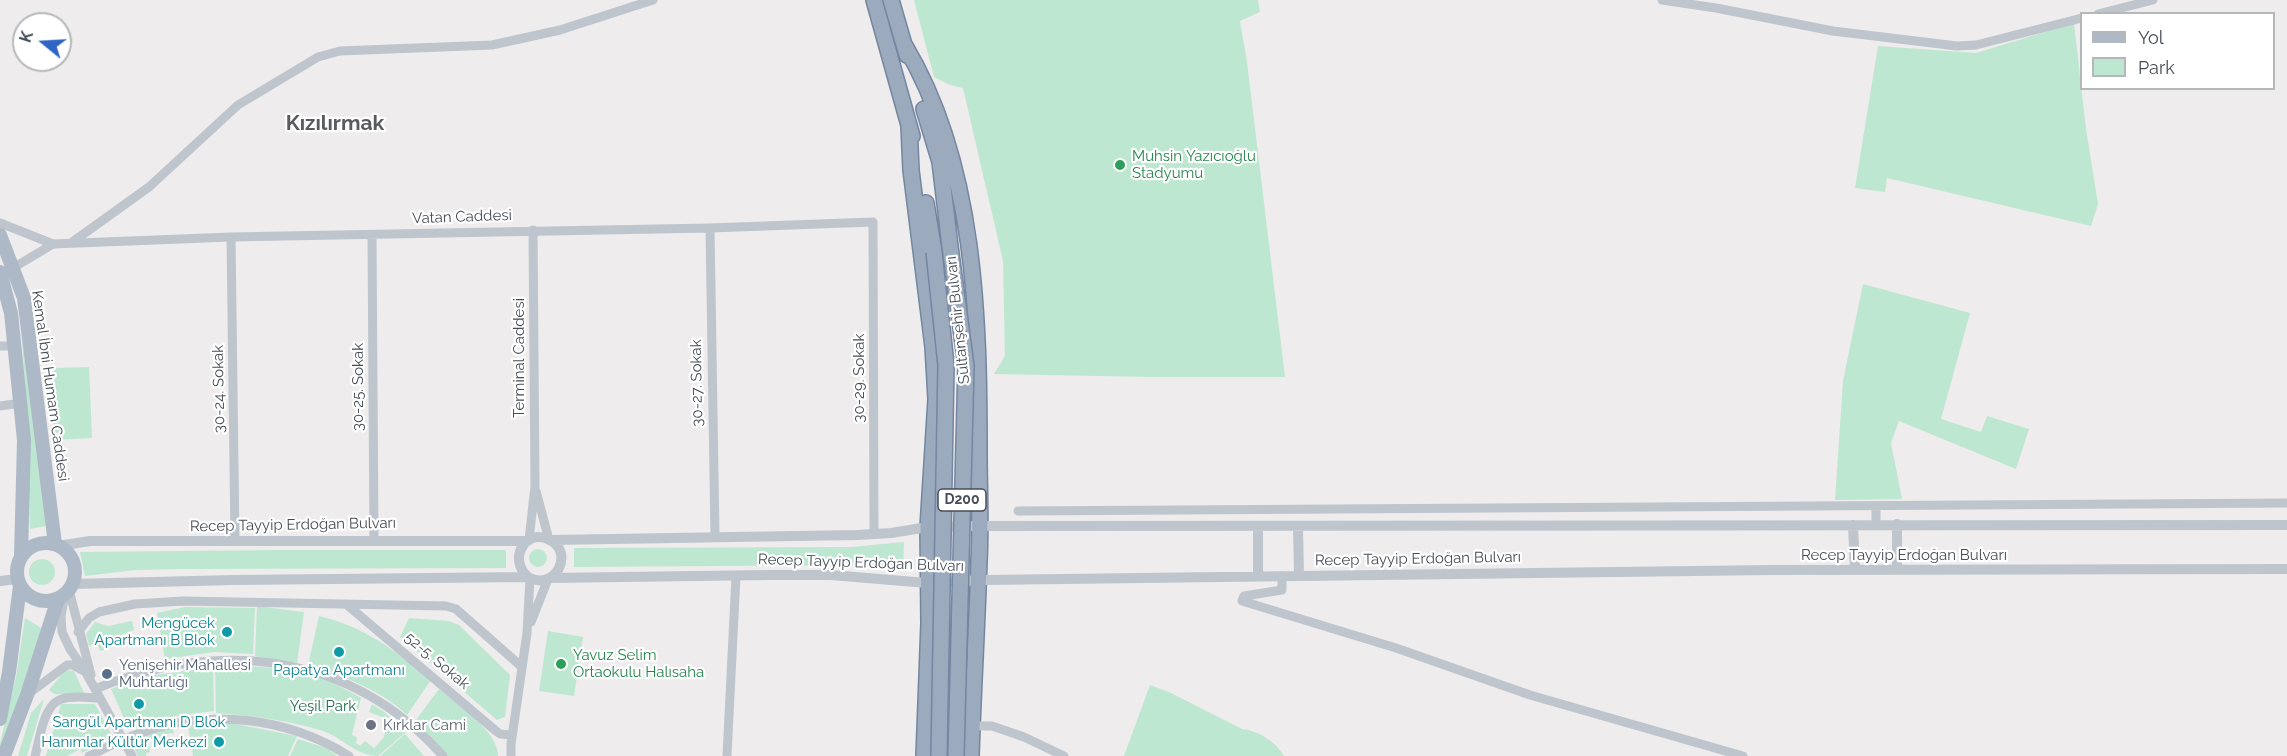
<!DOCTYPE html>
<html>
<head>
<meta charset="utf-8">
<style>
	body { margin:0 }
	#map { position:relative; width:2287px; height:756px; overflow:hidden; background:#eeecec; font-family:Raleway,sans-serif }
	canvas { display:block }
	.legend { position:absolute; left:2080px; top:12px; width:195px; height:78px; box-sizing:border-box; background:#fff; border:2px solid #b5b8bb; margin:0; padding:8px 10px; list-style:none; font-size:18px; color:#464d56 }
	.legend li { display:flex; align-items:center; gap:12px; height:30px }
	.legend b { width:30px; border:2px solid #b5b8bb }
	.north { position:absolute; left:12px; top:12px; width:60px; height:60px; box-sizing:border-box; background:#fff; border:2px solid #b5b8bb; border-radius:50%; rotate:288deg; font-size:16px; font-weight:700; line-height:24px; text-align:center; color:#464d56 }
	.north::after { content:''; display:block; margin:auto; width:21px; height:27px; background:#2f65c5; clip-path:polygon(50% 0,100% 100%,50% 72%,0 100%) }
</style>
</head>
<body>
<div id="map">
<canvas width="2287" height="756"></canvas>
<ul class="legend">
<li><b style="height:8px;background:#aeb9c7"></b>Yol</li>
<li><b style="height:16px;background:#bee7d1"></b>Park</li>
</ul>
<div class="north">K</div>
</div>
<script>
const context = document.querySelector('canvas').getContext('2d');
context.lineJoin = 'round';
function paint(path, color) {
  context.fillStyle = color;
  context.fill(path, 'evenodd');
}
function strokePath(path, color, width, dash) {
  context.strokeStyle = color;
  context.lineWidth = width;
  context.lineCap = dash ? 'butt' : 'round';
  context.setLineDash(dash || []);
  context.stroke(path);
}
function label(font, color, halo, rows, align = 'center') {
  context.font = font + ' Raleway,sans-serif';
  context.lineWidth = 4.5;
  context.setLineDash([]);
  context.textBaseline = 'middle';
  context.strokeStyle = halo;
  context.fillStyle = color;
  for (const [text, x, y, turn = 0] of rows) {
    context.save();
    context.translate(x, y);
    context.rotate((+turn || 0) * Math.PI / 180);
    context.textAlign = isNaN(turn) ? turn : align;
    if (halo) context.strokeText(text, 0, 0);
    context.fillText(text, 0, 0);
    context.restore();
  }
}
paint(new Path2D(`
	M914,0H1258L1260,12L1240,21L1247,62L1285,377H1151L994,374L1005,356L1003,261L963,88L950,85L934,77Z
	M2074,23L2086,129L2098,204L2091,226L1887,178L1885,192L1855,188L1878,46L1976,53Z
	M1863,284L1970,313L1941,419L1981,432L1987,416L2029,429L2016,469L1899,421L1891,443L1902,499L1835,500L1843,381Z
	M21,328L27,356L46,526L30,529L27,411Z
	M89,367L92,438L53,440L54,368Z
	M904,542L903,569L868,565L574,567V548L851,547Z
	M529 558a9 9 0 1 1 18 0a9 9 0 1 1-18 0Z
	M280,550H506V568L180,569L135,570L85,576L80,552Z
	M29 572a13 13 0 1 1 26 0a13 13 0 1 1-26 0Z
	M257,606L304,612L297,663L255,656Z
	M185,607L255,608L253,654L214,652L165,659L157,613Z
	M319,616C366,627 394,650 431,680L407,715C381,690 342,675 308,666Z
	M25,618L46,631L0,755V743L16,677Z
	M409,618L449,621L459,625L510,675L505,717L497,720L400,637Z
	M132,621L134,630L105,642L107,649L100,651L97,643L89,646L86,634L95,622L108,626Z
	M548,631L583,637L574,696L539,691Z
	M215,665C254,666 296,667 332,683C342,687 352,693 361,698L352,735L357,737L356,743L360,746L365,741L374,748L384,737L388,719L369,712L372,704L384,712L406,732L378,756C356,756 343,738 323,731C288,720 252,716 216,713Z
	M213,667L214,711L175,716L129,729L111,689L148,676Z
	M65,670L74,671L85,695L54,694L49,690Z
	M1150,685L1171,693L1242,729C1259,731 1275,741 1284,756H1124Z
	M439,689C457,704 499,732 498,756H446L416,720Z
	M44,699L27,756H18L31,713Z
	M61,704H95L111,734L110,737L82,753L80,749L67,756H46Z
	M230,723L297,736L288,756H193L188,726Z
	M172,725L174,734L171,733L149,740L150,752L146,753V756H138L131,742L132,738Z
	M405,734L424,756H380Z
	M298,739L326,748L338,756H290Z`), '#bee7d1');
const trunk = new Path2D(`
	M874,0L912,136
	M891,0L907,55
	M905,46C976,165 979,318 979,452C979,488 981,525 979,561C977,626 973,691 971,756
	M924,109L940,162L950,246
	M909,126L911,170L933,347L936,399L928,527L929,623L924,756
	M926,203L934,252`);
strokePath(trunk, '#7486a0', 18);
strokePath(new Path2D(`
	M1662,0L1716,8L1833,31L1957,46L1976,45L2082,18
	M2098,14L2153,0
	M0,223L53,244L231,237L710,228L873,222L874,534
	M710,228L715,537
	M372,235L374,539
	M231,237L235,541
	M71,243L149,187L238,105L318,57L340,51L492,45L560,30L653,0
	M13,268L53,244
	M0,346H13
	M0,406L21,403
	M536,491L549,540
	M1018,511L2287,503
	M1876,525V506
	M529,540L535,486L533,230
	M1282,576V590L1244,596L1242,601L1396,648L1530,695L1743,756
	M69,590L91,675
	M65,594L61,616L62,632L70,649L85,671L132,756
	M346,604L496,731L500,734L512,735
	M531,622L548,579
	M78,632L89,618L99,612L135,604L183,601L446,606L456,609L522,667
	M95,689C220,638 350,652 443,756
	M27,695L67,665H73L82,670
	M972,726H992L1024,737L1064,756
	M35,756C40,739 43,704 62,699C73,695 88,698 100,698
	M89,756C106,748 122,739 140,733C209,708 287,717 349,756
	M511,756V744L527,633L530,578
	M727,756L736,576`), '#bec5cc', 9);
strokePath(new Path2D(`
	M1897,524V570
	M1853,525L1855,569
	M1258,526V576
	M1298,526L1299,576
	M550,540L857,535L891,533L928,527L979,526L2287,525
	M58,546L90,541H528
	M550,578L768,575H831L927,583L984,580L1773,570L2287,569
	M0,581L17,579
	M72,584L234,580L528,577C555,592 575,553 550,540C526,527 507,559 528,577`), '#bec5cc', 10);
strokePath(new Path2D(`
	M0,235L24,298L55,544
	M0,272L11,313L24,440L21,557
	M17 572a29 29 0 1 1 58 0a29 29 0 1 1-58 0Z
	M0,719L9,672L20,586
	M4,756L27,695L58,599`), '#aeb9c7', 14);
strokePath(trunk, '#9caabe', 15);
const trunkBridge = new Path2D(`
	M950,246L966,366L956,756
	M934,252L946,365L939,756`);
strokePath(trunkBridge, '#7486a0', 18, []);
strokePath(trunkBridge, '#9caabe', 15);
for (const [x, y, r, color] of [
	[1120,165,6,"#2e9e5b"],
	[227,632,6,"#0f9aa8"],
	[339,652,6,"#0f9aa8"],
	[561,664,6,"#2e9e5b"],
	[107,674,6,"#5c6f8a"],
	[139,704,6,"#0f9aa8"],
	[371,725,6,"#6b7280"],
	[219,742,6,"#0f9aa8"]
]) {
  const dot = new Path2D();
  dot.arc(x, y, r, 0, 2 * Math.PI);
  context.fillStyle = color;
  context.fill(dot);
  strokePath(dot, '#fff', 2);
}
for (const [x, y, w] of [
	[962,500,48]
]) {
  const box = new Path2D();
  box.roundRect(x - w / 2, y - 11, w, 22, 4.5);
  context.fillStyle = '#fff';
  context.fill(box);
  strokePath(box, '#464d56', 1.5);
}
label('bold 14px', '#464d56', null, [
	["D200",962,500]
]);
label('15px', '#27864d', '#fff', [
	["Muhsin Yazıcıoğlu",1132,156],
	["Stadyumu",1132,173],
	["Yavuz Selim",573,655],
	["Ortaokulu Halısaha",573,672]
], 'left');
label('15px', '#464d56', '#fff', [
	["Vatan Caddesi",462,217,-2],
	["Sultanşehir Bulvarı",958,320,-96],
	["Terminal Caddesi",519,358,-90],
	["30-29. Sokak",859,378,-90],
	["30-27. Sokak",697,383,-91],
	["Kemal İbni Humam Caddesi",50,386,82],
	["30-25. Sokak",358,387,-90],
	["30-24. Sokak",219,389,-91],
	["Recep Tayyip Erdoğan Bulvarı",293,525,-1],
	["Recep Tayyip Erdoğan Bulvarı",1904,555],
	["Recep Tayyip Erdoğan Bulvarı",1418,559,-1],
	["Recep Tayyip Erdoğan Bulvarı",861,563,2],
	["52-5. Sokak",437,661,40]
]);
label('15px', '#0d838f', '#fff', [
	["Mengücek",215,623],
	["Apartmanı B Blok",215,640],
	["Papatya Apartmanı",339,670,"center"],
	["Sarıgül Apartmanı D Blok",139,722,"center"],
	["Hanımlar Kültür Merkezi",207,742]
], 'right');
label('15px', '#4e5e75', '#fff', [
	["Yenişehir Mahallesi",119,665],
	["Muhtarlığı",119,682]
], 'left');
label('15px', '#216d4d', '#fff', [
	["Yeşil Park",323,706]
]);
label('15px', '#5b616d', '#fff', [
	["Kırklar Cami",383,725]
], 'left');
label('bold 21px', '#595b5f', '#fff', [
	["Kızılırmak",335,124]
]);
</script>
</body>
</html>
